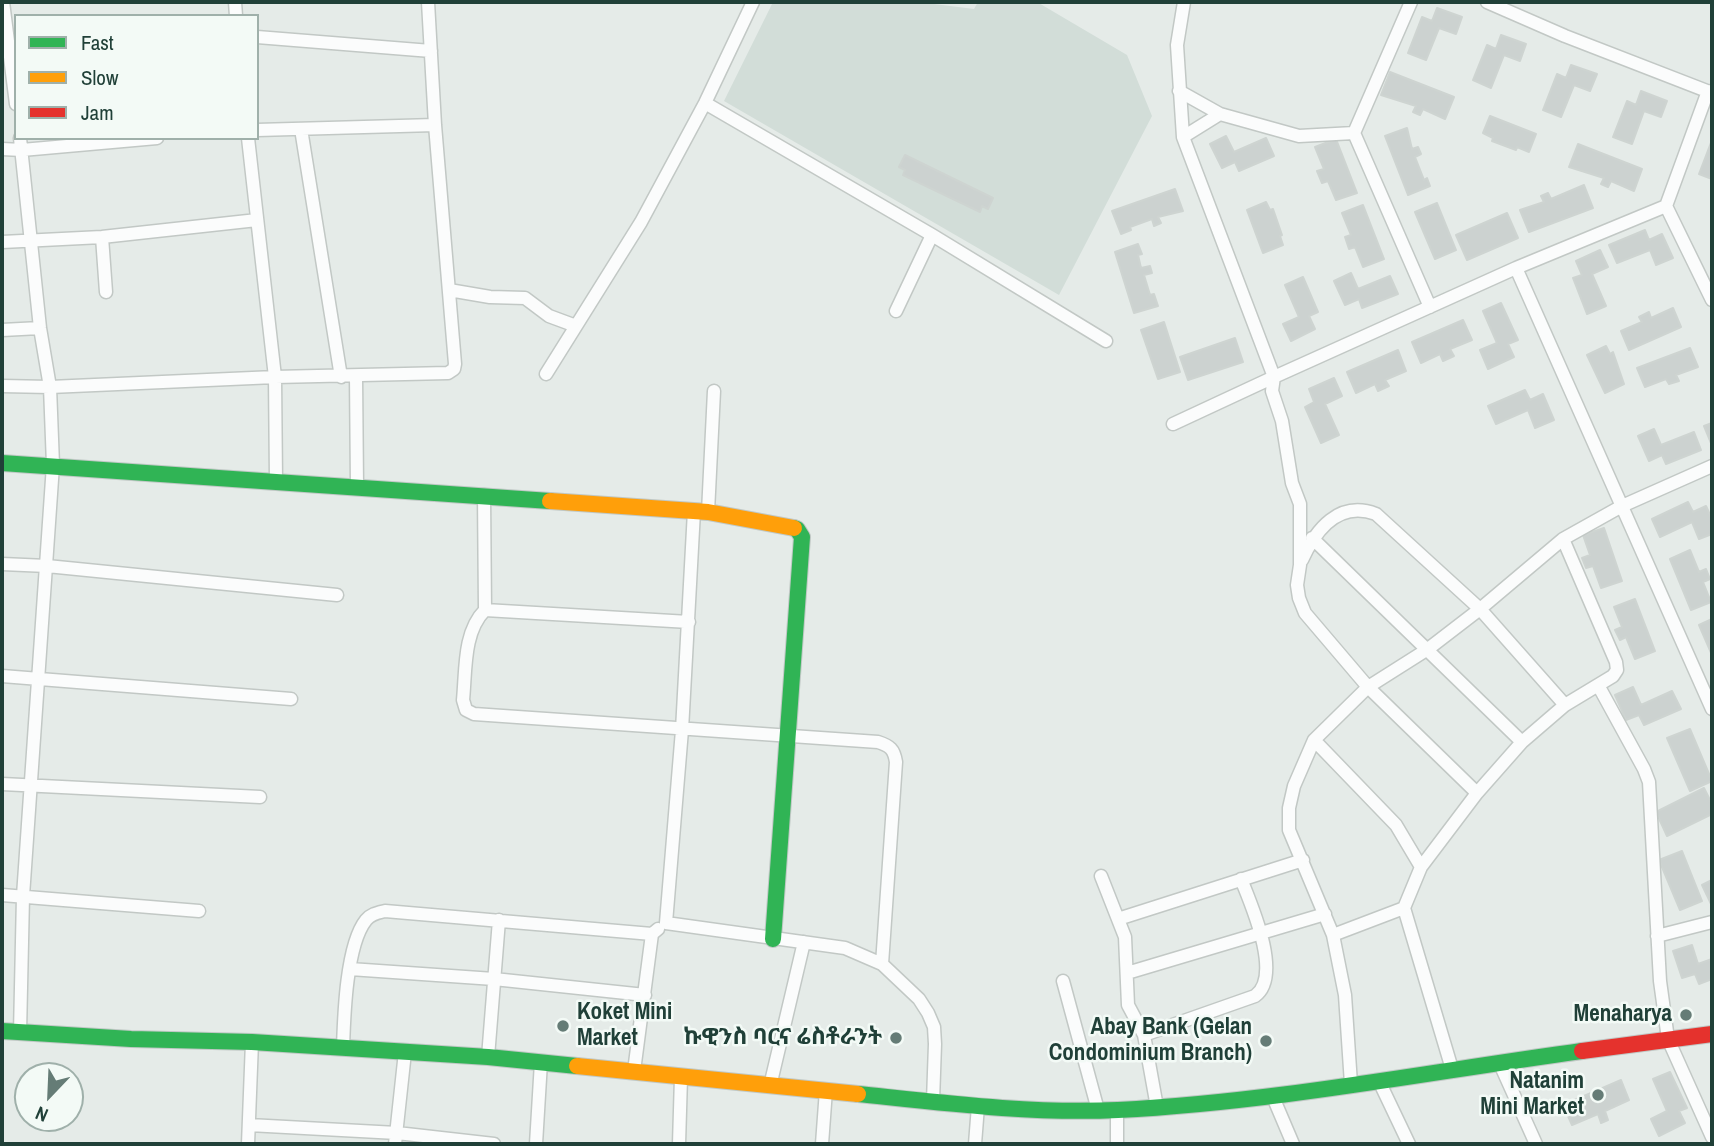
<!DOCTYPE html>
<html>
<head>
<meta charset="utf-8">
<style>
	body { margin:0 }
	#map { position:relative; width:1714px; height:1146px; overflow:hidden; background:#e5ebe8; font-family:"Archivo Narrow",sans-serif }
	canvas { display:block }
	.frame { position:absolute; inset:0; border:4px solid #204038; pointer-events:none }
	.legend { position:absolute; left:14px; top:14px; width:245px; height:126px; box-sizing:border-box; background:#f3faf6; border:2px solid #9fb0aa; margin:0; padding:9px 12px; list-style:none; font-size:21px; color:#204038 }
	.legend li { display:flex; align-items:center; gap:14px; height:35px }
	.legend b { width:35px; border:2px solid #9fb0aa }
	.north { position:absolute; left:14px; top:1062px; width:70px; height:70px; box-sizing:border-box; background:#f3faf6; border:2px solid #9fb0aa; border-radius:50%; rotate:203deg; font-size:19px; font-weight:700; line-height:28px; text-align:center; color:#204038 }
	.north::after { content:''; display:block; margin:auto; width:24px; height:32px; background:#657c76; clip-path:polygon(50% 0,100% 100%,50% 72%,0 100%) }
</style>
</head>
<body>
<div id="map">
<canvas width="1714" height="1146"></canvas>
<div class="frame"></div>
<ul class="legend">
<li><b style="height:9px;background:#30b455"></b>Fast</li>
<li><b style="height:9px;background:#ff9f0a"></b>Slow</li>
<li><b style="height:9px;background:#e5322d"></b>Jam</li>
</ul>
<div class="north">N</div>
</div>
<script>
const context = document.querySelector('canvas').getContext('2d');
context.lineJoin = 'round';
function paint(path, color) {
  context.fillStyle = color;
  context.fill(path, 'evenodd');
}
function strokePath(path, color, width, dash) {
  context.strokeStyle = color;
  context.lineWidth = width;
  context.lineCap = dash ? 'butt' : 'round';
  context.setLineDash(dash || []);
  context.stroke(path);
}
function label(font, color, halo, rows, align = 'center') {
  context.font = font + ' "Archivo Narrow","Noto Sans Ethiopic",sans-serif';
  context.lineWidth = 5;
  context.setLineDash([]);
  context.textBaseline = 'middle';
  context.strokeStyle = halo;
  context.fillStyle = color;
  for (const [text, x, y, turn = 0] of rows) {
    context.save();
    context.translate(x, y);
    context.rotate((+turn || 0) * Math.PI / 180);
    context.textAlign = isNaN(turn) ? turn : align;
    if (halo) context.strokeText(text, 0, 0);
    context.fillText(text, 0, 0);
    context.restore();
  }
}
paint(new Path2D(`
	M773,2H918L974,9L978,2H1037L1127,55L1152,116L1059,295L724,101Z`), '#d2ddd8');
const building = new Path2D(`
	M1437,8L1462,17L1456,34L1439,28L1426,60L1408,53L1422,17L1432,21Z
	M1501,35L1526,44L1520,61L1504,55L1491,88L1473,80L1487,45L1496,49Z
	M1571,65L1597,74L1590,91L1574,85L1561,117L1543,110L1557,74L1566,78Z
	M1390,72L1454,97L1445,119L1423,109L1420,115L1413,112L1416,106L1381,95Z
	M1641,91L1667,101L1661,117L1644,111L1632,144L1613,137L1627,101L1636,105Z
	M1490,116L1536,134L1529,152L1517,147L1516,150L1492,141L1493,138L1483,133Z
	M1407,128L1412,149L1418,147L1421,154L1415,157L1424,180L1427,178L1430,186L1408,195L1385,136Z
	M1226,136L1234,152L1266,138L1274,156L1239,171L1235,162L1222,168L1210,144Z
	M1336,139L1357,193L1336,200L1328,181L1322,183L1317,171L1324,169L1315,147Z
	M1712,140V179L1699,174Z
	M1578,144L1642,169L1634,191L1611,181L1608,187L1601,184L1604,178L1569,167Z
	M905,155L993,198L988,209L982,206L980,212L903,175L905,170L899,167Z
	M1584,185L1593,208L1529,232L1520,210L1544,202L1541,196L1548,193L1551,199Z
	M1175,189L1183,211L1158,217L1161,223L1154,226L1152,219L1130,227L1131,230L1121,234L1112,211Z
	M1266,202L1270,210L1273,209L1282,235L1280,236L1283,245L1263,253L1247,210Z
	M1437,203L1456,250L1435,259L1415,212Z
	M1363,205L1384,259L1363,267L1355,247L1349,249L1345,237L1351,235L1342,213Z
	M1507,213L1518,238L1467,260L1456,235Z
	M1645,230L1649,240L1662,234L1673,258L1656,265L1650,250L1617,263L1609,245Z
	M1138,244L1142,254L1138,255L1141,268L1150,266L1152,273L1144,275L1150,295L1154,294L1158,306L1134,313L1115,252Z
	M1600,250L1608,267L1592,274L1606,306L1587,314L1573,278L1582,275L1576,261Z
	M1351,273L1358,289L1390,276L1398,294L1362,308L1359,299L1345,305L1334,281Z
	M1303,277L1318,312L1309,316L1315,329L1291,341L1283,324L1299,317L1285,285Z
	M1501,303L1518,340L1508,344L1514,357L1488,369L1480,350L1497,343L1483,311Z
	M1673,308L1681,327L1629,350L1621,331L1642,322L1639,317L1649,312L1651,318Z
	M1463,320L1472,340L1450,349L1454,356L1443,361L1440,354L1421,363L1412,342Z
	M1164,322L1180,372L1158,379L1141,330Z
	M1235,338L1243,362L1188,380L1180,357Z
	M1606,346L1610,354L1613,352L1624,384L1605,393L1587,355Z
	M1690,348L1698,367L1676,375L1679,381L1669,384L1666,379L1645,387L1637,368Z
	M1398,350L1406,371L1385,380L1389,386L1378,391L1375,384L1356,393L1347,372Z
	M1334,378L1342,396L1325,404L1339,435L1321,443L1305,407L1314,402L1309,389Z
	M1525,390L1530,400L1543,394L1554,420L1535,428L1528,410L1496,424L1488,406Z
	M1712,423V442L1711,443L1704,426Z
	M1654,429L1661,445L1694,432L1701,450L1666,464L1662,455L1649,461L1638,436Z
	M1688,502L1693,512L1706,506L1712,519V534L1699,539L1692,522L1660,537L1652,519Z
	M1604,528L1622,581L1601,588L1593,566L1586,568L1582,558L1590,555L1583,535Z
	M1690,550L1699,572L1706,569L1710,579L1703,582L1711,602L1691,610L1670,559Z
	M1635,599L1655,651L1635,659L1626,637L1620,640L1615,630L1622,627L1614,607Z
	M1712,619V655L1699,625Z
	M1633,687L1641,705L1672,691L1681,709L1644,725L1639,715L1626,720L1615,695Z
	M1690,729L1712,781L1690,791L1667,738Z
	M1704,788L1712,804V814L1667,836L1656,812Z
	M1682,851L1702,901L1680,910L1659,860Z
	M1712,880V906L1702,885Z
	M1692,945L1698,964L1712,959V979L1699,984L1695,974L1682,978L1673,951Z
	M1670,1072L1687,1108L1679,1111L1685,1123L1659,1136L1651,1119L1667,1111L1653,1079Z
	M1621,1080L1629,1100L1605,1111L1608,1120L1601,1123L1598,1114L1572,1125L1563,1105Z`);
paint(building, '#ccd2d0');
strokePath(building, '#ced4d1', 2);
const street = new Path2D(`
	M3,2L16,104
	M235,2L236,16
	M1184,2L1177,45L1183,137L1274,377L1516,268L1666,206L1708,91
	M1411,2L1354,133L1430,307
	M1487,2L1565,36L1712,93
	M257,37L431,51
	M1179,91L1220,114L1299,136L1354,133
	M705,103L932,235L1106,341
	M301,129L341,377
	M257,130L435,125
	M1183,137L1220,114
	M248,138L275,377L276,481
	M2,149L22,150L157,138
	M1666,206L1712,300
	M102,237L106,292
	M2,242L102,237L257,220
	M1516,268L1712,709
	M449,290L490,297L525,298L549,316L576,326
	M896,311L932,235
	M2,330L40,328
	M546,374L641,222L705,103L753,2
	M356,376L357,487
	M1274,377L1272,391L1282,421L1292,483L1300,504V565L1297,585L1299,598L1305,613L1368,687L1314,740L1294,786L1289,808V830L1333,935L1345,995L1351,1084
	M2,386L50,387L275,377L448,373L454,369L455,364L435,125L428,2
	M1173,424L1274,377
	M484,495L485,610
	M694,511L682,730L666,923L845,948L882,964L919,999L928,1013L934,1027L935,1044L933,1101
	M708,512L714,391
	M1312,538L1522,742
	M1302,560C1316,529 1339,500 1376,514L1480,609L1563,539L1622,506L1712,466
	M2,564L47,566L337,595
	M689,622L485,610C463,632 466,670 463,700L466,710L474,714L878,742C890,746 894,749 896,762L882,964
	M2,676L291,699
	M1598,685L1644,769L1649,782L1660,981L1668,1039L1712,1137
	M1314,740L1396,825L1421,867
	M2,784L260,797
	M1477,793L1368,687L1428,649L1480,609L1565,705
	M1101,876L1125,937L1128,1005L1144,1035L1157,1107
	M2,895L199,911
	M1118,919L1303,860
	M1333,935L1404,908
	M1657,936L1712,922
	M350,969L494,979L645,995
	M1127,973L1325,914
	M1063,981L1098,1110
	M20,1033L23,896L53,465L50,387L40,328L20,138
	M1144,1035L1255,996C1283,976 1251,904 1241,879
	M343,1048C344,1017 346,945 366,920C371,914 377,913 385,911L652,934
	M488,1057L499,920
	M1500,1064L1536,1144
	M1452,1069L1404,908L1421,867L1477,793L1522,742L1565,705L1613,676L1617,670L1616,662L1563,539
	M634,1071L652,934L658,929
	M1379,1081L1409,1144
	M770,1086L804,942
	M1273,1097L1293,1144
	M249,1125L397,1133L494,1144
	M248,1144L252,1042
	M395,1144L405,1052
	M536,1144L541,1062
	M679,1144L681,1077
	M822,1144L826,1090
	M975,1144L978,1106
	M1117,1144V1110`);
const fast = new Path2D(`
	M2,463L550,501
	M773,939L802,537L797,529L794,528
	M2,1031L131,1039L252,1042L488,1057L577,1066
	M858,1094C944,1103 1031,1114 1118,1110C1274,1102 1428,1072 1582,1051`);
const slow = new Path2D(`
	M550,501L708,512L794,528
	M577,1066L858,1094`);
const jam = new Path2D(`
	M1582,1051L1712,1034`);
strokePath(street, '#c2c8c5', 15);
strokePath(fast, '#c0c8c5', 18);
strokePath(slow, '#c0c8c5', 18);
strokePath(jam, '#c0c8c5', 18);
strokePath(street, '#fbfcfc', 12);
strokePath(fast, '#30b455', 16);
strokePath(slow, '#ff9f0a', 16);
strokePath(jam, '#e5322d', 16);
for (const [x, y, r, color] of [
	[1686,1015,7,"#657c76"],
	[563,1026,7,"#657c76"],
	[896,1038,7,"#657c76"],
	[1266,1041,7,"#657c76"],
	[1598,1095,7,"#657c76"]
]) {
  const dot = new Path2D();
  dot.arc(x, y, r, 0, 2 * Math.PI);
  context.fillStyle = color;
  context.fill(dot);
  strokePath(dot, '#f3faf6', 2.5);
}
label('bold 23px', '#204038', '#f3faf6', [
	["Koket Mini",577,1013,"left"],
	["Market",577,1039,"left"],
	["Menaharya",1672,1015],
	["Abay Bank (Gelan",1252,1028],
	["Condominium Branch)",1252,1054],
	["ኩዊንስ ባርና ሬስቶራንት",882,1038],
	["Natanim",1584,1082],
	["Mini Market",1584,1108]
], 'right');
</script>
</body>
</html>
